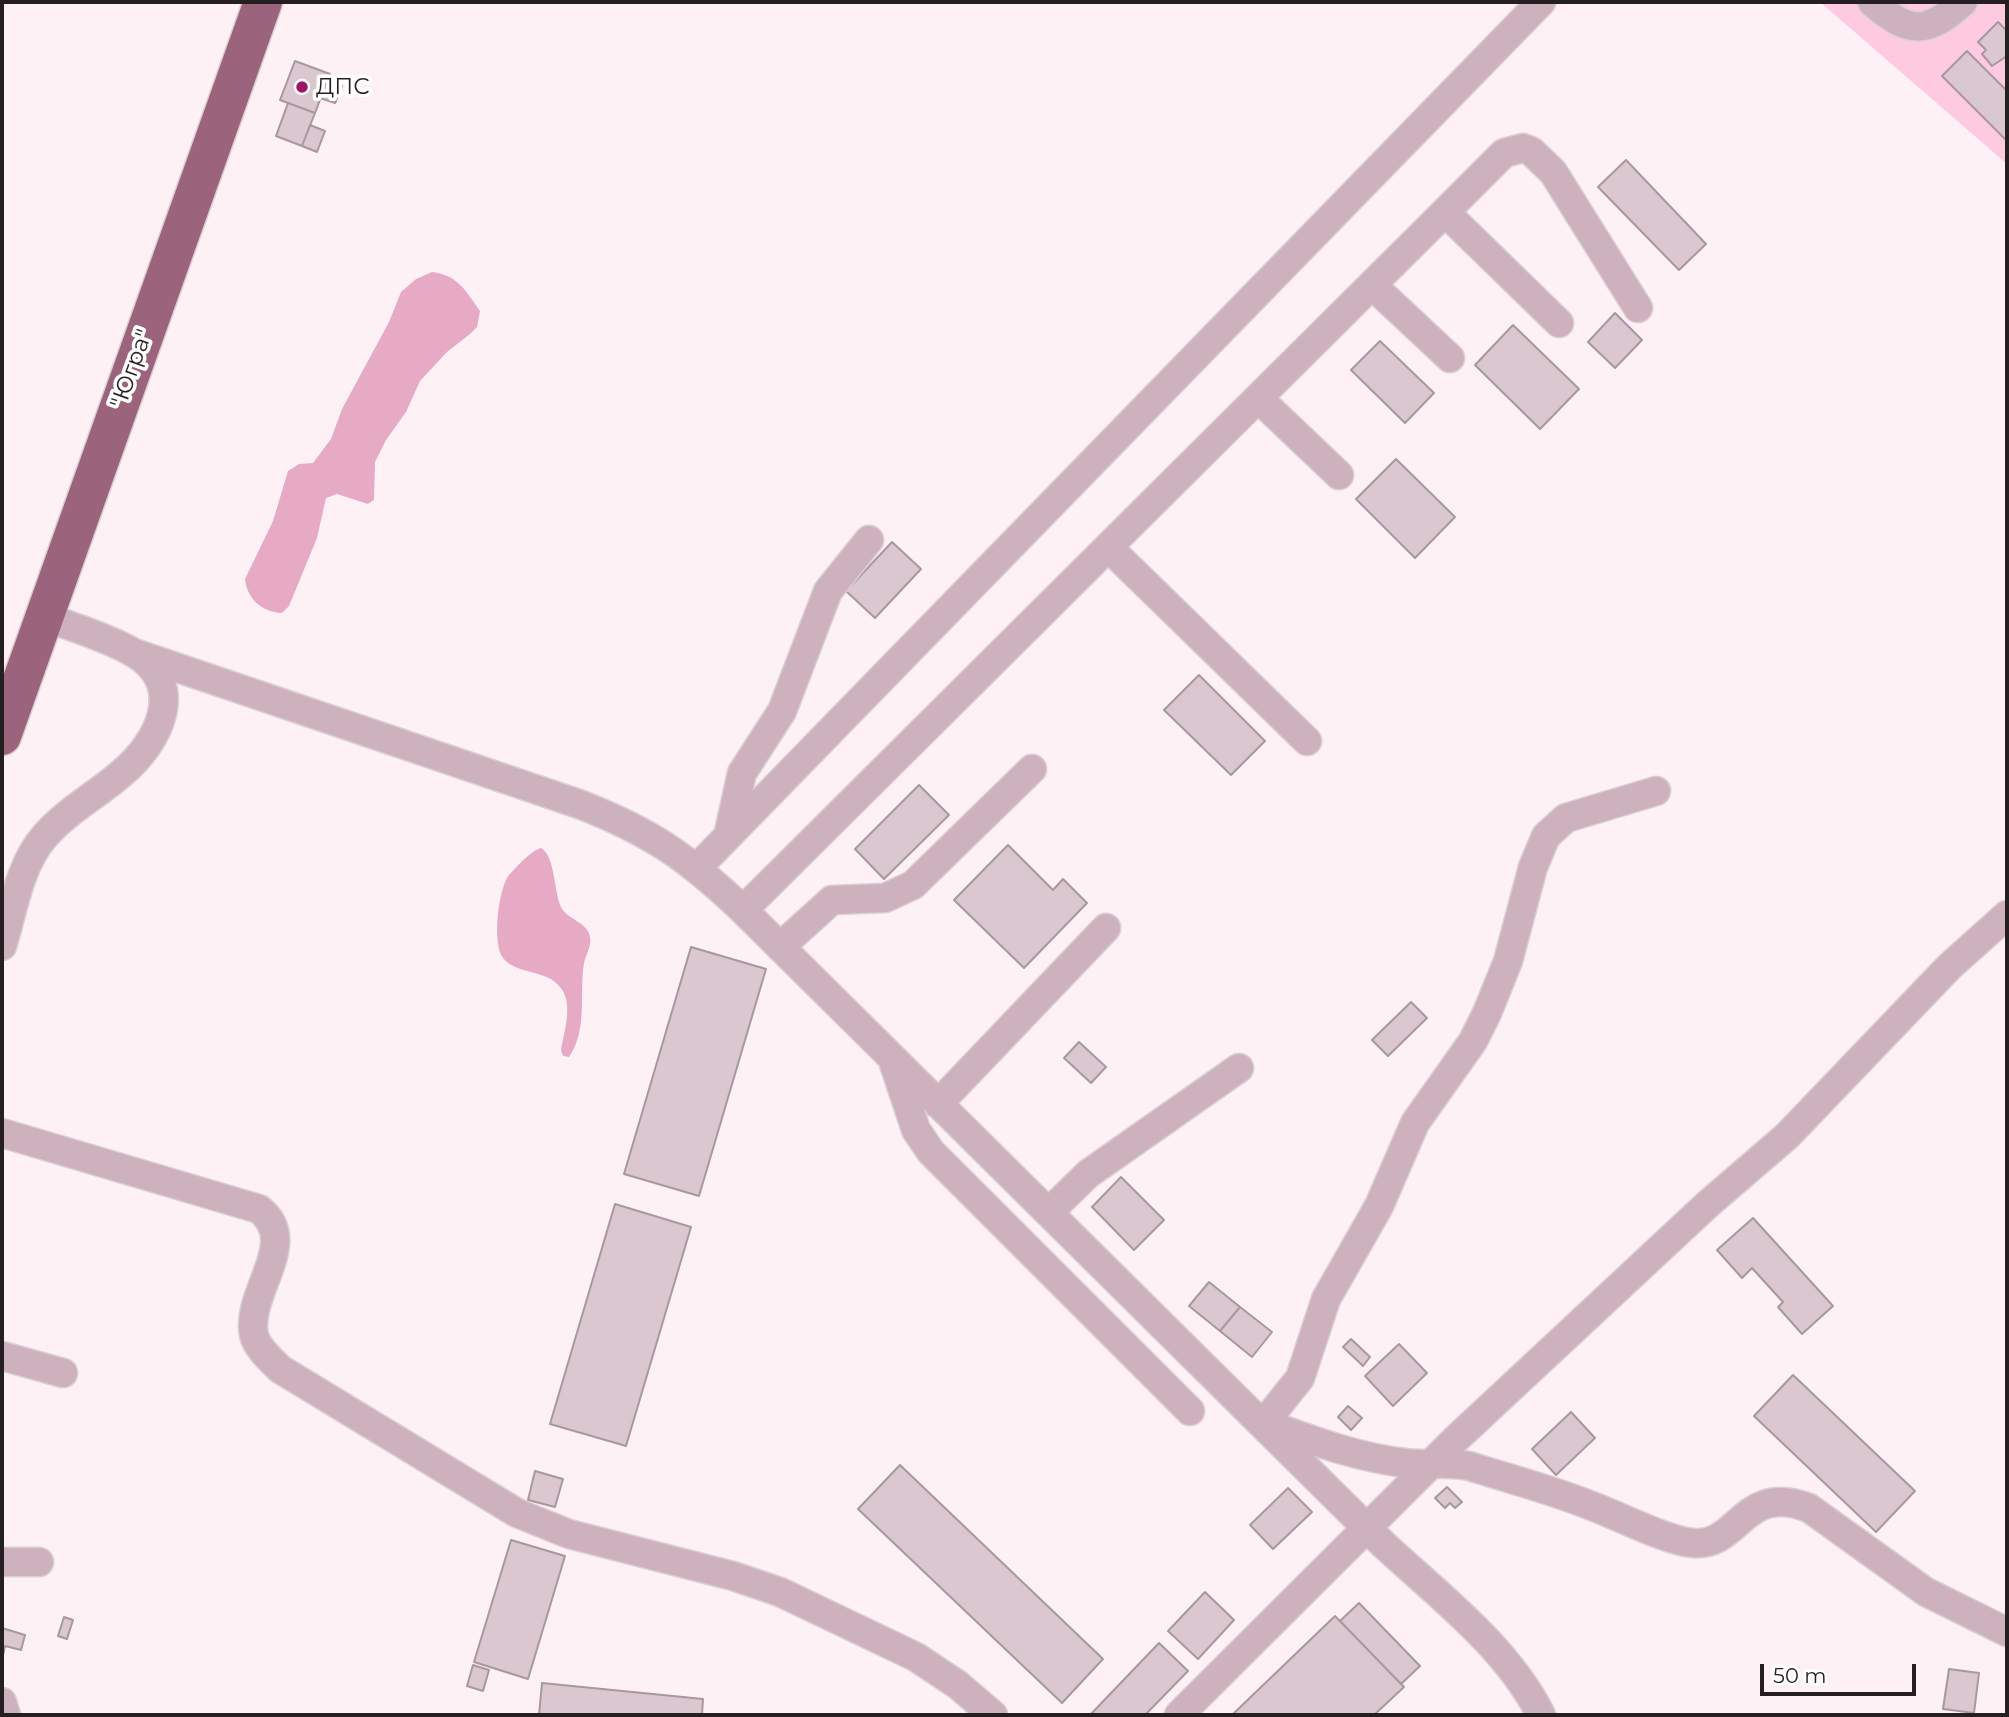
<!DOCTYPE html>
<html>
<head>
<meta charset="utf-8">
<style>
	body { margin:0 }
	#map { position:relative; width:2009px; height:1717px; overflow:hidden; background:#fef1f6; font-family:Montserrat,sans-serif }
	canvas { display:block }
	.frame { position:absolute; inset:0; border:4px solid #261f22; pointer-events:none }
	.scale { position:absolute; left:1760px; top:1664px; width:156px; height:32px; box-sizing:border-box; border:4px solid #261f22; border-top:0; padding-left:9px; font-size:21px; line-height:24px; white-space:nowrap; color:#261f22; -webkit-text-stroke:5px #fff; paint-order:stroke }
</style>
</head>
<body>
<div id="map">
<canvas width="2009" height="1717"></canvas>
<div class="frame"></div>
<div class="scale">50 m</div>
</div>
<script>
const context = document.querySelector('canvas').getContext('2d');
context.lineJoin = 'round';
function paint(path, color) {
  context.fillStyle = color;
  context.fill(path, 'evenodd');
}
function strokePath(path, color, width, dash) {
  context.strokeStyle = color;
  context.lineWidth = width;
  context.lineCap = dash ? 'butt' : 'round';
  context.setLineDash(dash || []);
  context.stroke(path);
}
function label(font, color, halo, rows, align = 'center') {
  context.font = font + ' Montserrat,sans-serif';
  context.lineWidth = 7;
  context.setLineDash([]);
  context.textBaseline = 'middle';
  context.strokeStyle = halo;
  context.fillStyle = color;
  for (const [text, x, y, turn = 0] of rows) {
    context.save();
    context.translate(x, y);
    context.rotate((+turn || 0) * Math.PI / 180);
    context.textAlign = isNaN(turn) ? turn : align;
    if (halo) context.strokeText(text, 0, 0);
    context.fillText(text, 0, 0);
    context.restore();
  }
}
paint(new Path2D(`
	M1820,2H2007V164Z`), '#fecadf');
paint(new Path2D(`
	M432,272C458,275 466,291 480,311L477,327L470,334L447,352L420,381L406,412L386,440L375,462L374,500L368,504L337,494L326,498L317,538L289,606L282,613C262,612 247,599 245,579L273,521L288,471L299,464L313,463L331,439L342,409L389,322L401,292L416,279Z
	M541,848C555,855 554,892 561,907C566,919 588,922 590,937C592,945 586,954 584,963C579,993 588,1030 569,1057L563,1056L561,1050C564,1031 574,1003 560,987C546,969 517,975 503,958C492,944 498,889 509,875C516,867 532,850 541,848Z`), '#e7aac4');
const building = new Path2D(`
	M1998,22L2007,31V56L1992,66L1982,54L1986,50L1978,42Z
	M1967,51L2007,91V141L1942,76Z
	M295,61L330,74L315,113L280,100Z
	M327,80L342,86L335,103L320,98Z
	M288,103L315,113L302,146L276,136Z
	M310,125L325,131L317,152L302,146Z
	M1626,160L1706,244L1679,270L1598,187Z
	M1615,313L1642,340L1615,368L1588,342Z
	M1513,325L1579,389L1540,429L1475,365Z
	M1380,341L1434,393L1405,423L1351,370Z
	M1396,459L1455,517L1415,558L1356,499Z
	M892,542L921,569L875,618L846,591Z
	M1199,675L1265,741L1231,775L1164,710Z
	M919,785L949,815L884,879L855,849Z
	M1008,845L1053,890L1063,879L1087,903L1024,968L954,900Z
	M691,947L766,969L699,1196L624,1174Z
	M1411,1002L1427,1018L1388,1056L1372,1040Z
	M1079,1042L1106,1067L1091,1083L1064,1058Z
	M1121,1177L1164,1220L1134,1250L1092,1207Z
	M615,1204L691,1227L626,1446L550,1424Z
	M1753,1218L1833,1306L1802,1334L1778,1307L1783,1302L1752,1268L1742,1278L1717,1250Z
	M1209,1282L1240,1307L1220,1331L1189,1306Z
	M1240,1307L1272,1332L1252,1357L1220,1331Z
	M1351,1339L1370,1357L1363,1366L1343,1347Z
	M1399,1344L1427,1373L1393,1406L1365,1376Z
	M1793,1375L1915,1491L1876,1532L1754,1416Z
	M1348,1406L1362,1418L1351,1430L1338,1417Z
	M1571,1412L1595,1438L1556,1475L1532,1449Z
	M900,1465L1103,1659L1062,1703L858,1509Z
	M535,1471L563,1479L555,1507L528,1500Z
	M1447,1487L1462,1502L1455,1508L1450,1503L1445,1508L1435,1498Z
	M1288,1488L1312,1512L1273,1549L1250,1525Z
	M511,1540L565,1556L528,1679L474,1662Z
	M1205,1592L1234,1620L1198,1659L1168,1631Z
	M1359,1603L1420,1666L1401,1684L1340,1621Z
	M1335,1616L1404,1687L1374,1715H1232Z
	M64,1617L73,1620L67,1639L58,1636Z
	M2,1628L25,1635L21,1650L5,1646L2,1660Z
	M1159,1643L1188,1671L1145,1715H1090Z
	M473,1665L489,1670L483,1691L467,1686Z
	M1949,1669L1979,1673L1974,1713L1943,1709Z
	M542,1683L703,1699L702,1715H539Z`);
paint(building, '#dbc7cf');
strokePath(building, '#a9979e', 2);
const minor = new Path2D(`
	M1872,2C1908,34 1927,35 1963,2
	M1445,212L1504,153L1523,148L1531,151L1553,172L1638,308
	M1372,285L1450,358
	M1258,398L1339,475
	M1108,547L1307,741
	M134,653L579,804C651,832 687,857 743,910L1383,1544C1438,1595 1507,1647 1541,1715
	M1656,791L1566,818L1546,836L1533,867L1508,961L1487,1013L1473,1041L1415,1123L1379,1206L1326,1299L1300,1378L1264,1423C1311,1440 1355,1457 1405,1463C1427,1466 1448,1461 1469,1466C1510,1479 1552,1490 1592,1506C1619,1516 1667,1541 1693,1543C1740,1547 1743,1482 1809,1508L1926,1592L2007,1632
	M728,836L742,773L782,711L828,591L869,540
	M697,868L1541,2
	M743,910L1445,212L1559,323
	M2,946C13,911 19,866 44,837C66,811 97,795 122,773C159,742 188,685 134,653C107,637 73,628 44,616
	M780,947L832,900L885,898L913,885L1032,769
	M894,1064L916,1130L931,1152L1190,1411
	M938,1104L1106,928
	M2,1133L259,1209C302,1242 245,1292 254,1335C257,1348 271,1360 280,1369L517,1513L569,1534L733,1576L780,1592L916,1657L958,1685L993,1715
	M1049,1212L1088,1174L1239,1068
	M2,1356L63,1373
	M2,1562H39
	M2,1702L6,1715
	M1179,1715L1457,1438L1708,1204L1787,1136L1949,967L2007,915`);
const highway = new Path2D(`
	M2,736L263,2`);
strokePath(minor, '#dbcfd4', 31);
strokePath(highway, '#dbcfd4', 41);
strokePath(minor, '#cdb1bd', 28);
strokePath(highway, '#9b637c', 38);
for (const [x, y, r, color] of [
	[302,87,7,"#9d1564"]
]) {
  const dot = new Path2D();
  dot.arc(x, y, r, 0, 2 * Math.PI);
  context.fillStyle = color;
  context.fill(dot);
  strokePath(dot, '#fff', 2.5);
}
label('23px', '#261f22', '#fff', [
	["ДПС",316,87]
], 'left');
label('23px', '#261f22', '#fff', [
	["\"Югра\"",132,369,-70]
]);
</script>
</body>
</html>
